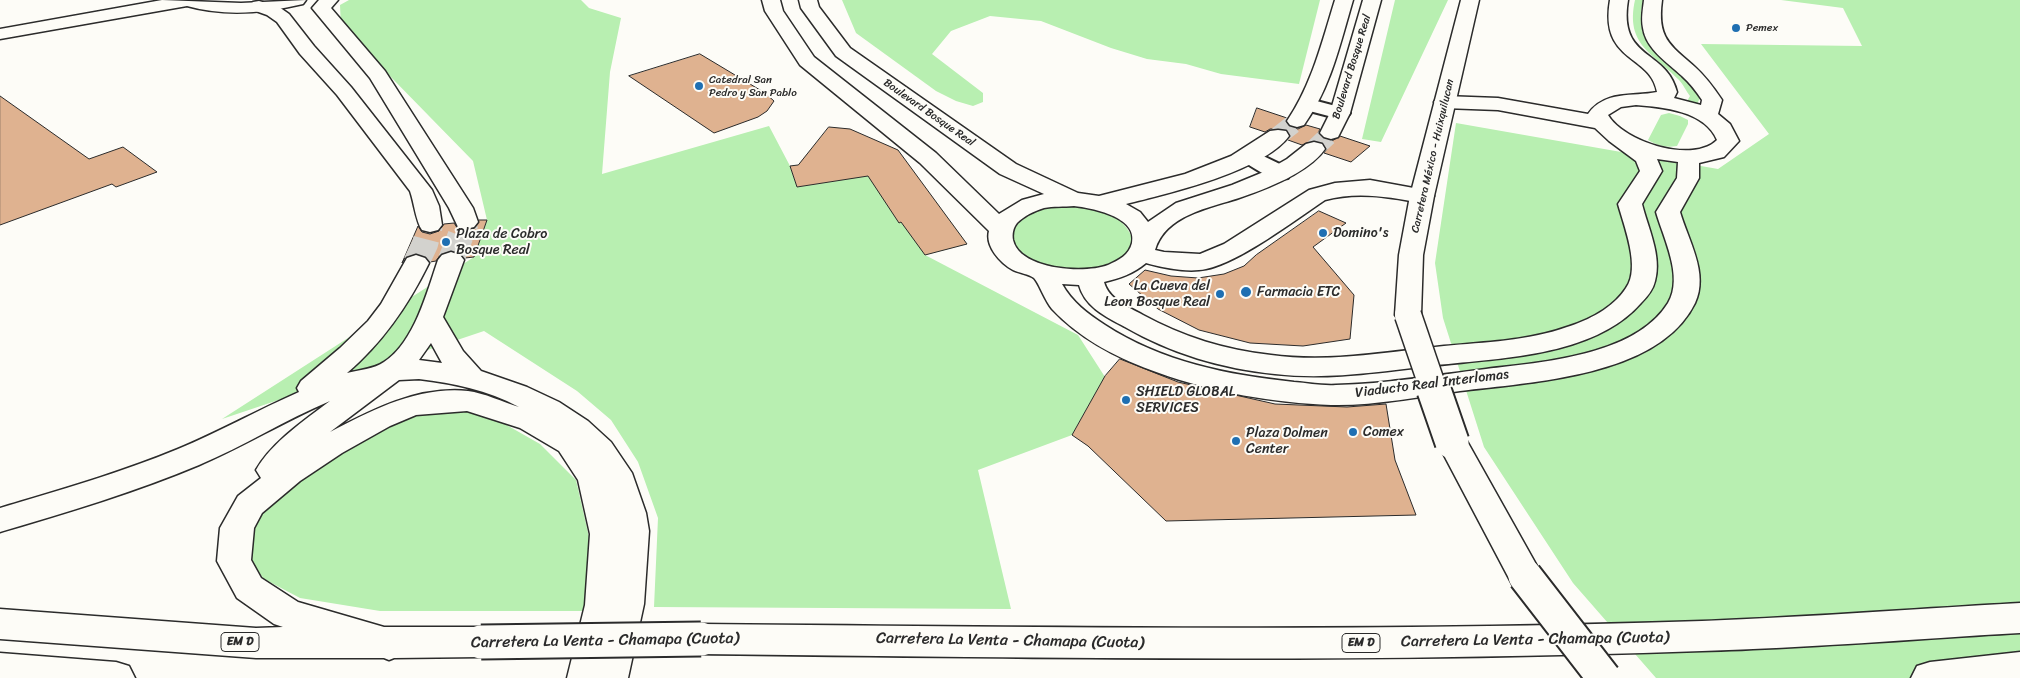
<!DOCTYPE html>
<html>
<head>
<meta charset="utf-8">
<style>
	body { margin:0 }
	canvas { display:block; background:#fdfcf7 }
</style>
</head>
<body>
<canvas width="2020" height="678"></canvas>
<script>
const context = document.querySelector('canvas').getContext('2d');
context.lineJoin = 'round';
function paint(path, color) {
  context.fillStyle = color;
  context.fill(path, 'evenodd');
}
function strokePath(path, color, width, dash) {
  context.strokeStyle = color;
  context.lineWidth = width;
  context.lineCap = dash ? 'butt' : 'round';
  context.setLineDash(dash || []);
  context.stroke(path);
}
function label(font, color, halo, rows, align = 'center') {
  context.font = font + ' Sriracha,sans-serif';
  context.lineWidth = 4;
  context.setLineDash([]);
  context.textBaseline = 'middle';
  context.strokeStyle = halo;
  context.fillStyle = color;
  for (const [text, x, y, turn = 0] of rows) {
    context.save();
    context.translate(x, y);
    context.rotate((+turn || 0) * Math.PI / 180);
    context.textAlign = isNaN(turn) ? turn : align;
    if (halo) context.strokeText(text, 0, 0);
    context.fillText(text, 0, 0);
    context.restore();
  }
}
paint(new Path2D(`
	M349,0H581L589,8L621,18L610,72L602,174L769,126L790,166L797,187L836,181L908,164L967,244L925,255L1078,335L1105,377L1072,435L978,470L1011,609L654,607L658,518L638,462L611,420L577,391L484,331L222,419L474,257L487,220L473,161L341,26L340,5Z
	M842,0H1320L1299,84L1221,74L1186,64L1147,59L1111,48L1041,21L990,16L951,31L932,54L983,93V102L973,106L956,101L936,91L856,33Z
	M1395,0H1448L1381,142L1362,139Z
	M1635,0H1643C1633,51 1662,51 1689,82C1693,86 1696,92 1700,98L1696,106L1686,103L1690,96C1686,91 1683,84 1679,80C1653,53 1625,45 1635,0Z
	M1781,0H2020V678H1656L1573,583L1484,447L1443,318L1435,263L1456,123L1718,169L1769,134L1701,44L1862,46L1843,8Z
	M1669,113L1680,116L1688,120V124L1677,146C1666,148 1658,146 1648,140L1661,115Z
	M1074,205C1099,209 1120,212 1132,237C1131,242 1130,248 1128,252C1107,279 1026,274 1013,241C1012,238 1013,233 1012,230C1032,207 1045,207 1074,205Z
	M465,411L496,419L540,444L576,480L589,537L592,611H380L300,598L264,579L246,557L254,527L265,503L335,450L417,414Z`), '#b8efb1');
const building = new Path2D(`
	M700,54L765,93L774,101L767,111L758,117L714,133L629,76Z
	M0,96L89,159L123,147L157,172L116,187L112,184L0,225Z
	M1257,108L1287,118L1285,121L1289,127L1298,129L1306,125L1320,129L1318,133L1323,139L1332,141L1340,136L1370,146L1351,162L1324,153L1327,149L1322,142L1314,140L1302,145L1288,140L1291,136L1286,129H1270L1265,132L1250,127Z
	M829,127L850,129L898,150L967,244L925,255L901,222L899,223L868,176L797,187L790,166L798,165Z
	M1319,211L1346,223L1313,247L1354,295L1350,339L1303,346L1250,343L1199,330L1158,309L1129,284L1145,270L1171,276L1198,278L1224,274L1244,266L1256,255Z
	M479,220H487L474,257L465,258L461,253L450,250L441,254L436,261L430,262L426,256L415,253L406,256L402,263L418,226L422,232L430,234L439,231L444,224L454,223L458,229L466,231L475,228Z
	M1120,359L1178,382L1275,404L1347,407L1386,404L1395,460L1416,515L1166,521L1088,446L1072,435L1105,376Z`);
paint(building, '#dfb290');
strokePath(building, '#2b2b2b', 1);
strokePath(new Path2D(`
	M1278,136L1297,121
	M1314,149L1331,133`), '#d3d2ce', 19, [19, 10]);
strokePath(new Path2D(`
	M451,260L466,222
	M416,263L425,244L430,225`), '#d3d2ce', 26, [26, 12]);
const street = new Path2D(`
	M1309,99L1347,109L1350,113L1347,117L1340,119L1302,109L1299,105L1302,101Z
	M1248,150L1255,152L1288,168L1291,173L1288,178C1271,182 1255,168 1241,160L1238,156L1241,152Z`);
const secondary = new Path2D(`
	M162,0L241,3L306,0L303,4C265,13 226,17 187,6L0,39V29Z
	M762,0H780L783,11L814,57L936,153L999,214L1022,200L1044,194L1000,174L836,56L801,8L799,0H817L819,7L850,48L1016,164L1078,193L1099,196L1185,174L1231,156L1270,131L1278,130L1286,131L1289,136C1264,171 1167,194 1126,204L1140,212L1148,222L1176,203L1232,185L1266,171L1287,159L1306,144L1314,142L1322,144L1325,149C1308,173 1266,189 1239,198C1209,208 1165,215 1155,250L1164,252L1200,254L1224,244L1309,190L1335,183L1370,180L1430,191L1434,196L1430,201L1422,203C1389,197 1358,191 1325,200C1295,220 1240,262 1206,269C1188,273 1164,268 1146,263C1133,274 1120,278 1104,282C1109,300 1127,306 1143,315C1183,337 1226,350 1271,355C1329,363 1387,352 1444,346C1485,342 1528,341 1567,327C1589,320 1613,308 1626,288C1641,268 1624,226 1618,204L1640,171L1636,161L1609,141L1595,128L1498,110L1444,108L1437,106L1434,102L1437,98L1444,96L1498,98L1588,114C1605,90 1632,97 1657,92C1651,54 1599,63 1610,0H1628C1618,61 1666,48 1677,92L1674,98L1701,105L1702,100C1696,91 1690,83 1682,76C1667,62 1646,49 1643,28C1641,18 1643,9 1644,0H1662C1657,38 1669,44 1695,67C1706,77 1714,88 1722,100L1718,114L1730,124L1739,141L1724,157L1699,163V178L1680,212C1688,240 1709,273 1695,303C1659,377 1531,382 1460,391C1418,397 1373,406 1331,405C1275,403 1211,392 1159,373C1119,359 1081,340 1052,309C1045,301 1039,283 1034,278C1029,274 1019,273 1013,270C1000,263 985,246 989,231L920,163L800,65L765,11ZM1636,105C1663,107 1705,111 1717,140C1693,164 1624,142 1608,115L1621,107ZM1657,159L1678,162L1677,178L1656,212C1663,237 1684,277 1668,303C1635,356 1542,362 1486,369C1436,375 1386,384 1336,385C1322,386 1308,383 1294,382C1228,375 1162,362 1105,325C1088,314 1072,302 1062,284L1079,285C1085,307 1106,317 1125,327C1170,353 1223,369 1275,374C1327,380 1377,372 1429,366C1496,358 1593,358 1641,303C1647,297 1653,290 1655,281C1662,256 1648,228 1642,204L1662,171ZM1074,206C1092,208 1138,217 1132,243C1129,255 1119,260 1108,265C1085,274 1020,270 1013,240C1012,234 1013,228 1017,223C1024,216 1034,211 1044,208C1053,206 1064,207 1074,206Z
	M1335,0H1353C1340,44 1331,87 1304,125L1297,127L1290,125L1287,121C1312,84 1322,42 1335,0Z
	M1363,0H1381L1350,113L1338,137L1331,139L1324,137L1320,133L1330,113Z`);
const primary = new Path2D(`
	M1461,0H1479L1434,196L1423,255L1421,315L1417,321L1408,323L1399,321L1395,315L1399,255L1410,196Z
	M1452,431L1463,434L1537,566L1542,576L1537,586L1525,590L1513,586L1437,442L1441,434Z`);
const highway = new Path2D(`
	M319,0H338L331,8L385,71L473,208L478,222L474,227L466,229L458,227L449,208L370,78L312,8Z
	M259,1L279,7L289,14L314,46L351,87L432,190L439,206L442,225L438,230L430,232L422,230C416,222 414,202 410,191L337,95L300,54L277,22L267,15L253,10L250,6L253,2Z
	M451,252L460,255L464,260L443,317L463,351L481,371L527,387L559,402L588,421L611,442L632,473L646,513L649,531L644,604L628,678H567L585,605L590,534L578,480L559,451L520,428L467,411L416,415L390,426L342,453L300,481L262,513L254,528L251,560L261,578L298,602L384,627H481L494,631L499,642L494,653L481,657L394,658L389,660L384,658H256L0,639V609L256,628L283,627L274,624L237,598L217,561L220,528L238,496L261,478L256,470C272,442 305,420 330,401C285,420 244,446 199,465C135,492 67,512 0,532V508C60,490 120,473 178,449C219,432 258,410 299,392L297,388L301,381L340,348L368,321L381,304L407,258L416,255L425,258L429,263C408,306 383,342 347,373C358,370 375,369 384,362C414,343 427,292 438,260L442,255ZM431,343L442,363L419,360ZM419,379C454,383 487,390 519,407C503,402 484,393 468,391C418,386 372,410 330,432L399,380Z
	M2020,603V633C1914,639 1808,648 1702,651C1369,663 1035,658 701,654L688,650L683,639L688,628L701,624C1035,627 1369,632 1702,621C1808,617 1914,609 2020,603Z
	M2020,652V678H1911L1917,666L1930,662Z
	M0,653L116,662L129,666L135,678H0Z`);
strokePath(street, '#2b2b2b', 4);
strokePath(secondary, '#2b2b2b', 3);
strokePath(primary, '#2b2b2b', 3);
strokePath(highway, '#2b2b2b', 3);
paint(street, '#fdfcf7');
paint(secondary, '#fdfcf7');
paint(primary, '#fdfcf7');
paint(highway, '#fdfcf7');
const primaryBridgeFar1 = new Path2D(`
	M1408,315L1434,391`);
const primaryBridge = new Path2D(`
	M1434,390L1452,442
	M1525,576L1604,678`);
const highwayBridge = new Path2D(`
	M481,642L701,639`);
strokePath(primaryBridgeFar1, '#2b2b2b', 29, []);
strokePath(primaryBridge, '#2b2b2b', 37, []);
strokePath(highwayBridge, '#2b2b2b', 37, []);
strokePath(primaryBridgeFar1, '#fdfcf7', 26);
strokePath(primaryBridge, '#fdfcf7', 33);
strokePath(highwayBridge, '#fdfcf7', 33);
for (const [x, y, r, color] of [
	[1736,28,5,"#1f6fb2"],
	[699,86,5,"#1f6fb2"],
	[1323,233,5,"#1f6fb2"],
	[446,242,5,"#1f6fb2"],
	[1246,292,6,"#1f6fb2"],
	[1220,294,5,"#1f6fb2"],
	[1126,400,5,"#1f6fb2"],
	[1353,432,5,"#1f6fb2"],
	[1236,441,5,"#1f6fb2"]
]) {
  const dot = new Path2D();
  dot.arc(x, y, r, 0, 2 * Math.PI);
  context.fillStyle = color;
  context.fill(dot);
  strokePath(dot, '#fdfcf7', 2);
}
label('11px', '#2b2b2b', '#fdfcf7', [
	["Pemex",1746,28],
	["Catedral San",709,80],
	["Pedro y San Pablo",709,93]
], 'left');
label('11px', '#2b2b2b', '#fdfcf7', [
	["Boulevard Bosque Real",1352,67,-73],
	["Boulevard Bosque Real",929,113,35],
	["Carretera México - Huixquilucan",1433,156,-77]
]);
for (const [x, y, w] of [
	[240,642,38],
	[1361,643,38]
]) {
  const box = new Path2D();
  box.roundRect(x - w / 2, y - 9.5, w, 19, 4);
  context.fillStyle = '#fdfcf7';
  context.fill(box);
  strokePath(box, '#2b2b2b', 1);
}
label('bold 12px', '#2b2b2b', null, [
	["EM D",240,642],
	["EM D",1361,643]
]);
label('14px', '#2b2b2b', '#fdfcf7', [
	["Domino's",1333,233],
	["Plaza de Cobro",456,234],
	["Bosque Real",456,250],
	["La Cueva del",1210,286,"right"],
	["Leon Bosque Real",1210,302,"right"],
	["Farmacia ETC",1257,292],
	["SHIELD GLOBAL",1136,392],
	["SERVICES",1136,408],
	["Comex",1363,432],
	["Plaza Dolmen",1246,433],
	["Center",1246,449]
], 'left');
label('14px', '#2b2b2b', '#fdfcf7', [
	["Viaducto Real Interlomas",1432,384,-7]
]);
label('16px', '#2b2b2b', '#fdfcf7', [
	["Carretera La Venta - Chamapa (Cuota)",1535,640,-1],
	["Carretera La Venta - Chamapa (Cuota)",605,641,-1],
	["Carretera La Venta - Chamapa (Cuota)",1010,641,1]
]);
</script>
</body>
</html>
